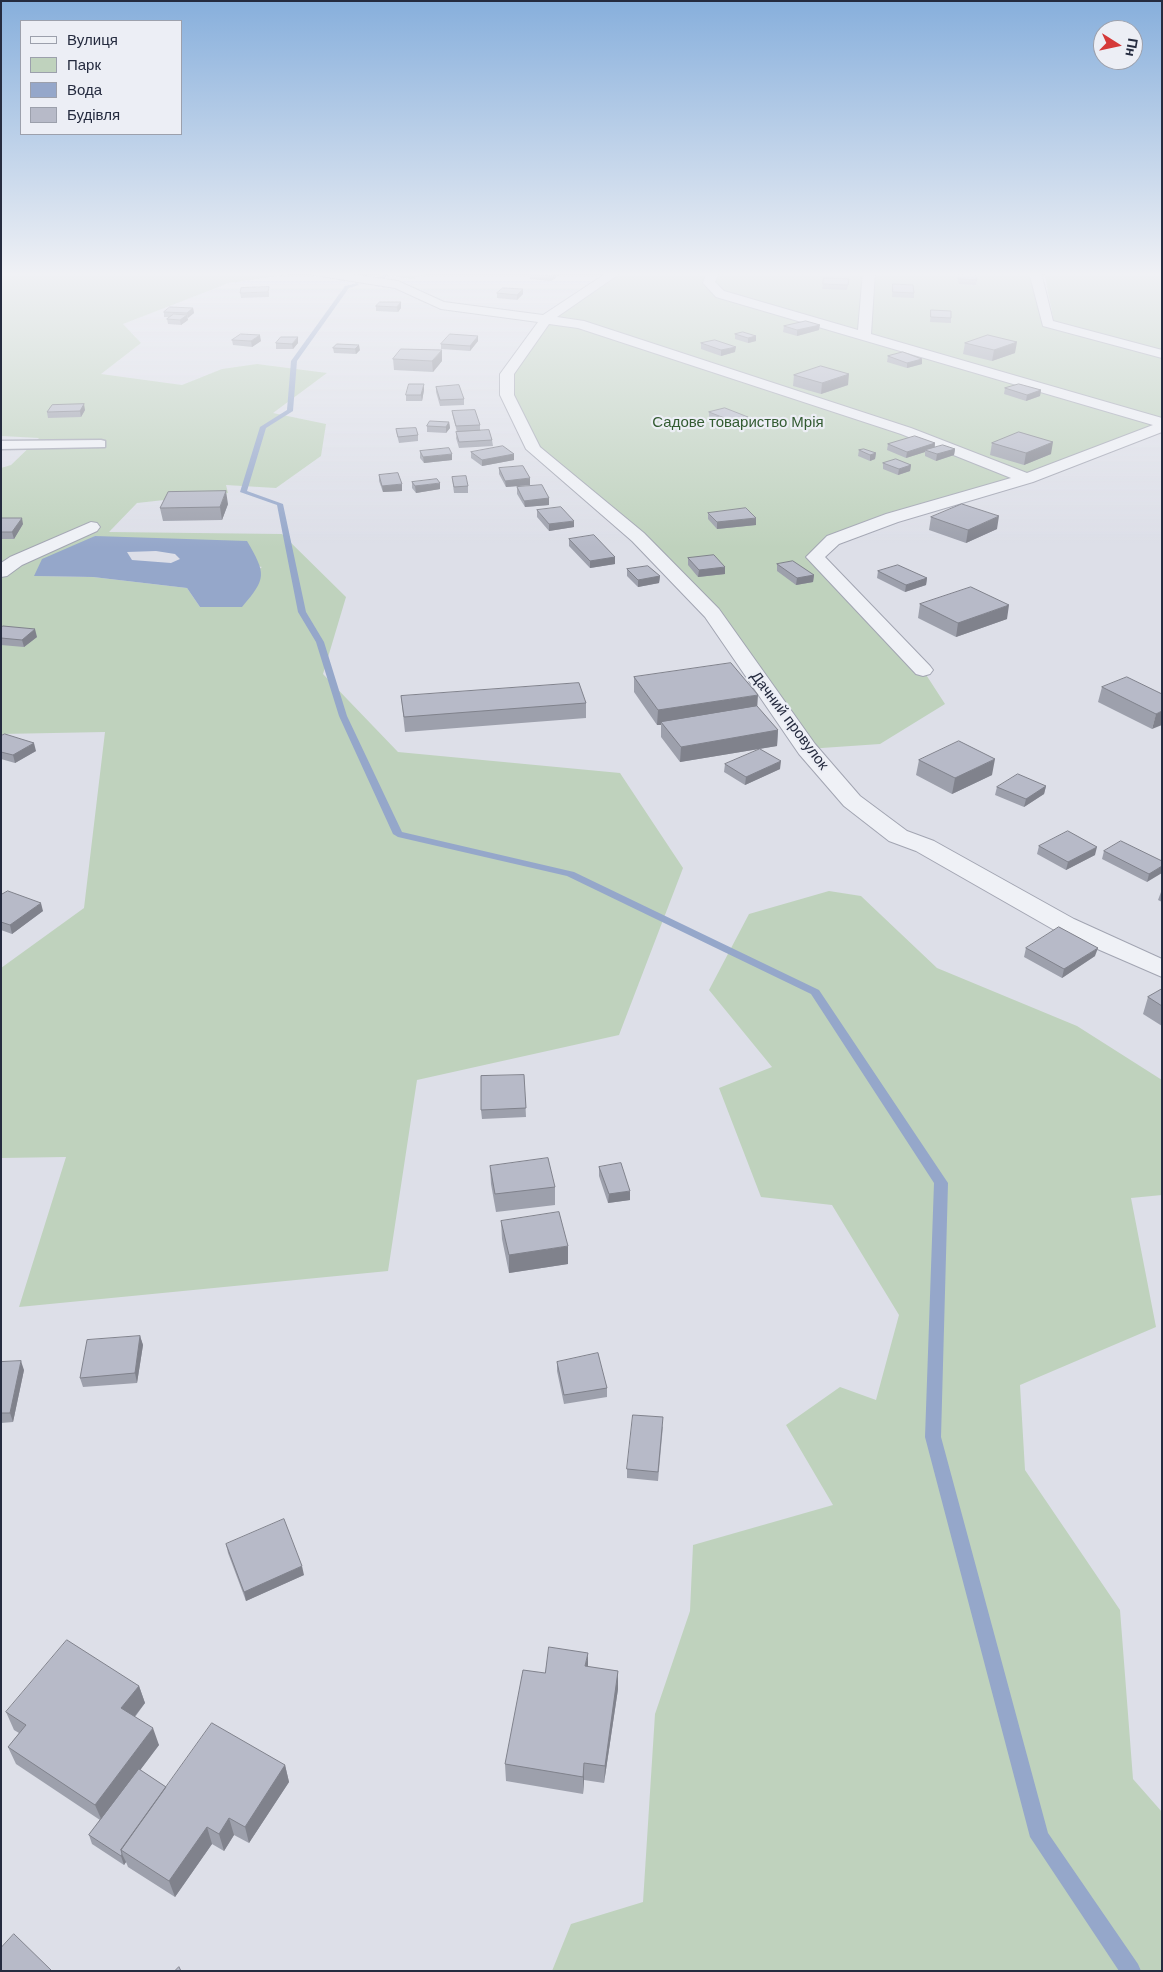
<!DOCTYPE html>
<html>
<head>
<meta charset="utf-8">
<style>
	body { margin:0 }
	#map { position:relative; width:1163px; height:1972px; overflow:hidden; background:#dddfe8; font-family:"DM Sans",sans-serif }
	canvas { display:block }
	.frame { position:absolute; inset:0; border:2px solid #252b3f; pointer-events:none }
	.legend { position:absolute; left:20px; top:20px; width:162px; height:115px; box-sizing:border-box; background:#eceef5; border:1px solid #9ca0ac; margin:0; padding:6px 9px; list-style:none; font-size:15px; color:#252b3f }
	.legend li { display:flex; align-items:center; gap:10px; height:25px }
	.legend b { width:25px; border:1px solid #9ca0ac }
	.north { position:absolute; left:1093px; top:20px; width:50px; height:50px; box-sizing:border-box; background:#eceef5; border:1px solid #9ca0ac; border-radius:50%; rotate:100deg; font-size:14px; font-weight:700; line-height:20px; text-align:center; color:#252b3f }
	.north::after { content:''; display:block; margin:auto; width:18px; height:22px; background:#d53939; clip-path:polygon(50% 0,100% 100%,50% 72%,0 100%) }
</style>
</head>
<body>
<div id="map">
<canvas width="1163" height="1972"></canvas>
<div class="frame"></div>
<ul class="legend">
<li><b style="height:6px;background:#eff1f6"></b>Вулиця</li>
<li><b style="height:14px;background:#bfd2bd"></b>Парк</li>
<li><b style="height:14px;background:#95a7ca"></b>Вода</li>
<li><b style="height:14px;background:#b7bac8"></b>Будівля</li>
</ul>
<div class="north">Пн</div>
</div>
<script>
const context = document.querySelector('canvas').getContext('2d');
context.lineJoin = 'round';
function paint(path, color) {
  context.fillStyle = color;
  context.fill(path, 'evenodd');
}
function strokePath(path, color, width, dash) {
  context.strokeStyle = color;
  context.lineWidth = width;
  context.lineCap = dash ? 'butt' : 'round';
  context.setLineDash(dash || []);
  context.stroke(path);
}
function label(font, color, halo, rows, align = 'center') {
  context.font = font + ' "DM Sans",sans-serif';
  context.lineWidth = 4.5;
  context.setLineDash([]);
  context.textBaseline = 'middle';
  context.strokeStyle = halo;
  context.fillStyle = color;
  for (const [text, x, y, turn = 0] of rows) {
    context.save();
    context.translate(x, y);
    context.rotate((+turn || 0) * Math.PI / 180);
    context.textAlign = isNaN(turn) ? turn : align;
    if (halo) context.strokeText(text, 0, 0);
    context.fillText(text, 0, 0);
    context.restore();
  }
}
paint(new Path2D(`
	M1,272H308L229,283L123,324L141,343L101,374L182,385L222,369L257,364L327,373L273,413L326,424L321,456L276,488L226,485L228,493L137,503L109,532L282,534L346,597L323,674L398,752L620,773L683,868L619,1035L417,1080L388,1271L19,1307L66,1157L1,1158V968L84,908L105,732L1,734V468L11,465L39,438L1,436ZM95,536L262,567L200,607L187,588L93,577L35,576Z
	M360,272H433L412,279Z
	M616,272H1035L1047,323L1162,354V427L833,540L815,557L923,670L945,704L880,744L807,749L712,613L534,449L507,395V374L546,319Z
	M1044,272H1162V351L1054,322Z
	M829,891L861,896L937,968L1077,1026L1162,1080V1195L1131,1198L1156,1327L1020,1385L1025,1470L1120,1610L1133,1779L1162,1812V1971H552L571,1924L643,1902L655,1714L690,1611L693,1545L833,1505L786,1425L840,1387L876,1400L899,1315L832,1205L761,1197L719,1088L772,1067L709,990L749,914Z`), '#bfd2bd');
paint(new Path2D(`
	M95,536L247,541C266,574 267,578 242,607H200L187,588L93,577L34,576L42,559ZM156,551L175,554L180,559L171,563L132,560L127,552Z`), '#95a7ca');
paint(new Path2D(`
	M385,272H390L383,280H379Z
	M357,283L359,285L349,288L297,361L293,411L266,428L247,491L283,504L306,612L324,642L347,716L402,832L574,872L819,990L946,1180L948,1183L941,1437L1048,1833L1138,1964L1141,1971H1119L1030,1837L925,1437L934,1183L811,994L567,876L398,837L393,834L339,716L316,642L298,612L277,505L240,492L260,427L287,410L291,361L345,286Z`), '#95a7ca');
const service = new Path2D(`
	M101,440L105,441V447L1,449V441Z`);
const minor = new Path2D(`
	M308,272H337L398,281L444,302L543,315L608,272H622L557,317L584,321L911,428L1027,473L1153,425L716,297L703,283L707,272H719L715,282L724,291L858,330L863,272H875L871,334L1162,418V432L1033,482L898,522L839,544L825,557L930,666L933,670L930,674L923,676L916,674L806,557L827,536L886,514L1011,478L901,434L578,328L549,324L514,374V395L540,447L644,533L719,609L815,744L860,796L907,831L934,841L1074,919L1162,959V977L1056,931L916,851L889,841L844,806L799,754L705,617L632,541L526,449L500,395V374L538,322L441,309L395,288L314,275Z
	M1029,272H1041L1053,321L1162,350V358L1043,326Z
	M91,522L97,523L100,527L97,531L22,565L7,576L1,577V563L10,557Z`);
strokePath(service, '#a2a5b2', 3);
strokePath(minor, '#a2a5b2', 2);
paint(service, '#eff1f6');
paint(minor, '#eff1f6');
paint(new Path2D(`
	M958,272L977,280L976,285L959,284L957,277Z
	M562,273L551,281L530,279V274Z
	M849,279L847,290L822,289L823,284Z
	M893,284L914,293V298L892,297Z
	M269,292V297L241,298L240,293Z
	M497,293L523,294L517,300L497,298Z
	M401,302V308L398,312L376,311V306Z
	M193,308L194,313L187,318L188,320L181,325L168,324L167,319L170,317H164V312Z
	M931,310L951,318V323L930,322Z
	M784,326L819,330L797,336L783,332Z
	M735,334L756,336V341L748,343L735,339Z
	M232,340L261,341L252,347L233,345Z
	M478,341L470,351L441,349V344Z
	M276,343H298L293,349H276Z
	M701,343L735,352L721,356L701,349Z
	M965,343L1015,353L992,361L963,354Z
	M337,344L360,350L356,354L334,353L333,348Z
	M888,356L922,359V364L907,368L887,362Z
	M393,359L442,361L433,372L394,370Z
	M794,375L848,385L821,394L793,386Z
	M436,387L464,399V405L440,406L436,392Z
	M1005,388L1041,390L1040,396L1026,401L1004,394Z
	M424,390L422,401H406V395Z
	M85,410L81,417L48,418L47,412Z
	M452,411L480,425V430L492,440L493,446L459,448L456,438L457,432L453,417Z
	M709,412L748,423L732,427L709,418Z
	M449,422L450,428L446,433L427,432V426Z
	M396,429L418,435V441L399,443L397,435Z
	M935,443V447L955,449L954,455L936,461L925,456V452L906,458L887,450L888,444Z
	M992,443L1051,454L1024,465L990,455Z
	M859,450L876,453L875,459L870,461L858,456Z
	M420,451L452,460L424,463L420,458Z
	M471,452L514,454V460L482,466L471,458Z
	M883,463L911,465L910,471L898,475L883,469Z
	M499,468L530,485L506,487L499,474Z
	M379,475L402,491L383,492L379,481Z
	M452,477L468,486V493H454Z
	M412,482L440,489L416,493L412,488Z
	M517,487L549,498V505L525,507L517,494Z
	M228,504L222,520L163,521L160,508Z
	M537,510L574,527L549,531L537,517Z
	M708,513L756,525L717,529L708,519Z
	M931,517L997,529L966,543L929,530Z
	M1,518L23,524L14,539H1Z
	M569,539L615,557V564L590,568L569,546Z
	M688,558L725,574L698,577L688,565Z
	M777,564L814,575L813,582L796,585L777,571Z
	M627,569L660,576L659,583L638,587L627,576Z
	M878,571L927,578L926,585L905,592L877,578Z
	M920,604L1007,619L956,637L918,618Z
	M1,628L37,637L24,647L1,645Z
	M634,677L757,707L778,730L777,746L680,762L661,737V725H657L634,692Z
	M1102,687L1162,694L1152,729L1098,702Z
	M401,696L586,703V718L405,732Z
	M1,736L36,751L15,763L1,759Z
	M919,760L992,775L952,794L916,775Z
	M725,764L780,769L745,785L724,772Z
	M1046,786L1044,794L1024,807L995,795L997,787Z
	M1039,846L1095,855L1066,870L1037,854Z
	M1104,851L1162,861L1147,882L1102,859Z
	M1162,891V902L1158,900L1161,892Z
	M1,895L43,911L12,934L1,930Z
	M1026,948L1095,956L1062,978L1024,957Z
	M1162,989V1026L1143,1014L1148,997Z
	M524,1075L526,1117L482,1119L481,1110Z
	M490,1166L555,1187V1205L496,1212L491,1184Z
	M599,1167L630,1200L608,1203L599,1176Z
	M501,1221L568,1264L509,1273L502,1239Z
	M140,1336L143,1345L137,1383L83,1387L80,1378Z
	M1,1362L24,1370L13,1422L1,1423Z
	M557,1362L607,1388V1397L564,1404L557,1371Z
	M663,1426L658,1481L627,1478V1469Z
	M226,1544L304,1575L246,1601L228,1553Z
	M588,1667L618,1671V1689L604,1783L584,1780L583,1794L506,1781L505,1764L545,1673Z
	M139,1686L145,1703L135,1717L159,1745L140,1770L166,1787L285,1765L289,1782L249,1843L234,1835L224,1851L212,1844L175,1897L128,1867L126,1862L124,1865L92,1844L89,1835L100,1820L16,1764L8,1747L19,1733L14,1730L6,1712Z`), '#9da0ac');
paint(new Path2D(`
	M557,272H562V273L551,281V276Z
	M523,289V294L517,300V295Z
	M401,302V308L398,312L397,307Z
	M193,308L194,313L188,318L187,313Z
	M187,315L188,320L181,325L180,320Z
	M820,325L819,330L797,336V330Z
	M260,335L261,341L252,347L251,341Z
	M478,336V341L470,351V346Z
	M756,336V341L748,343V338Z
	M298,337V343L293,349L292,344Z
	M1017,342L1015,353L992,361L994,350Z
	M359,345L360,350L356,354L355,349Z
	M736,347L735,352L721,356V350Z
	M442,350V361L433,372L432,361Z
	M922,359V364L907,368V363Z
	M849,374L848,385L821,394L822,383Z
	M424,384V390L422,401L421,395Z
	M1041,390L1040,396L1026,401L1027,395Z
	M84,404L85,410L81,417L80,411Z
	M748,417V423L732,427V421Z
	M449,422L450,428L446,433V427Z
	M1053,442L1051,454L1024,465L1026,453Z
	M935,443L934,449L925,450V452L906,458L907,452Z
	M955,449L954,455L936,461L937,454Z
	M876,453L875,459L870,461V455Z
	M452,454V460L424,463L423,457Z
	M514,454V460L482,466V460Z
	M911,465L910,471L898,475L899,469Z
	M530,478V485L506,487L505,481Z
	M440,483V489L416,493L415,486Z
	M402,484V491L383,492L382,486Z
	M226,491L228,504L222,520L220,507Z
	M549,498V505L525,507L524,501Z
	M999,516L997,529L966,543L968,530Z
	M22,518L23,524L14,539L12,532Z
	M756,518V525L717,529V522Z
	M574,521V527L549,531V524Z
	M615,557V564L590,568V561Z
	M725,567V574L698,577L699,570Z
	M814,575L813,582L796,585L797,578Z
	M660,576L659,583L638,587V580Z
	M927,578L926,585L905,592L906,585Z
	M1009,605L1007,619L956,637L958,623Z
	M35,629L37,637L24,647L22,640Z
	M758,695L757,710L661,722V725H657L658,710Z
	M1162,711V725L1152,729L1156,714Z
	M778,730L777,746L680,762L681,747Z
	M34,743L36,751L15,763L13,755Z
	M995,759L992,775L952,794L955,778Z
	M781,761L780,769L745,785L746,777Z
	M1046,786L1044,794L1024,807L1026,799Z
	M1097,847L1095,855L1066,870L1068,862Z
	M1162,866V873L1147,882L1149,874Z
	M41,903L43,911L12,934L10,925Z
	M1098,948L1095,956L1062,978L1064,969Z
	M630,1191V1200L608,1203L609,1194Z
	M568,1246V1264L509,1273V1255Z
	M140,1336L143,1345L137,1383L135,1373Z
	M21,1361L24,1370L13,1422L10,1413Z
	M302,1566L304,1575L246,1601L244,1592Z
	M588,1653V1670L585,1666Z
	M618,1671V1689L604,1783L605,1766Z
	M139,1686L145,1703L127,1726L121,1708Z
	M153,1728L159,1745L102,1821L95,1805Z
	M584,1763V1780L583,1794V1777Z
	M285,1765L289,1782L249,1843L245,1827Z
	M229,1818L234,1835L224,1851L219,1834Z
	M207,1827L212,1844L175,1897L169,1881Z
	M122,1854L126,1862L124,1865L121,1856Z`), '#80828c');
const building = new Path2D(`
	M533,272H557L551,276L530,274Z
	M958,272H975L977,280L960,279Z
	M824,278L849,279L848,285L823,284Z
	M893,284L913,285L914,293L893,292Z
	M269,287L268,292L240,293L241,288Z
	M503,288L523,289L517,295L497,293Z
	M380,302H401L397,307L376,306Z
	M170,307L193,308L187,313L164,312Z
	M931,310L951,311V318L931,317Z
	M174,314L187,315L180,320L167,319Z
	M806,321L820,325L797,330L784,326Z
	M743,332L756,336L748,338L735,334Z
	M241,334L260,335L251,341L232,340Z
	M450,334L478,336L470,346L441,344Z
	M988,335L1017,342L994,350L965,343Z
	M281,337H298L292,344L276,343Z
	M715,340L736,347L721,350L701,343Z
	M337,344L359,345L355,349L333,348Z
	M401,349L442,350L432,361L393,359Z
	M903,352L922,359L907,363L888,356Z
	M821,366L849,374L822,383L794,375Z
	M409,384H424L421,395H406Z
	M1019,384L1041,390L1027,395L1005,388Z
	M459,385L464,399L440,400L436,387Z
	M84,404L80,411L47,412L52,405Z
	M725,408L748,417L732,421L709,412Z
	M475,410L480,425L456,426L452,411Z
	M430,421L449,422L446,427L427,426Z
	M416,428L418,435L398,437L396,429Z
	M489,430L492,440L459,442L456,432Z
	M1019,432L1053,442L1026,453L992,443Z
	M915,436L935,443L907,452L888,444Z
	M943,445L955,449L937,454L925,450Z
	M503,446L514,454L482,460L471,452Z
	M449,448L452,454L423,457L420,451Z
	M864,449L876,453L870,455L859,450Z
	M896,459L911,465L899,469L883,463Z
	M523,466L530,478L505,481L499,468Z
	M398,473L402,484L382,486L379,475Z
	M466,476L468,486L454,487L452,477Z
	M437,479L440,483L415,486L412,482Z
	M542,485L549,498L524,501L517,487Z
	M226,491L220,507L160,508L168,492Z
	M962,504L999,516L968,530L931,517Z
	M561,507L574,521L549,524L537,510Z
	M746,508L756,518L717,522L708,513Z
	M1,518H22L12,532H1Z
	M594,535L615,557L590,561L569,539Z
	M714,555L725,567L699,570L688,558Z
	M793,561L814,575L797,578L777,564Z
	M898,565L927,578L906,585L878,571Z
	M648,566L660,576L638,580L627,569Z
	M971,587L1009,605L958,623L920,604Z
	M3,626L35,629L22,640L1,638V628Z
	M731,663L758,695L658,710L634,677Z
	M1127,677L1162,694V711L1156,714L1102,687Z
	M579,683L586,703L404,717L401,696Z
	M757,706L778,730L681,747L661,722Z
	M5,734L34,743L13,755L1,752V736Z
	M959,741L995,759L955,778L919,760Z
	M760,749L781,761L746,777L725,764Z
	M1018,774L1046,786L1026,799L997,787Z
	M1068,831L1097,847L1068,862L1039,846Z
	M1121,841L1162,861V866L1149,874L1104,851Z
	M8,891L41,903L10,925L1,922V895Z
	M1059,927L1098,948L1064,969L1026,948Z
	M1162,989V1006L1148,997Z
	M524,1075L526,1108L481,1110V1076Z
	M548,1158L555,1187L495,1194L490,1166Z
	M621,1163L630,1191L609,1194L599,1167Z
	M559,1212L568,1246L509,1255L501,1221Z
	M140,1336L135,1373L80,1378L87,1340Z
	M598,1353L607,1388L564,1395L557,1362Z
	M21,1361L10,1413H1V1362Z
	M633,1415L663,1417L658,1472L627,1469Z
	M284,1519L302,1566L244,1592L226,1544Z
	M67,1640L139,1686L121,1708L153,1728L95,1805L8,1747L26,1725L6,1712Z
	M549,1647L588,1653L585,1666L618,1671L605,1766L584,1763L583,1777L505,1764L523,1670L545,1673Z
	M212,1723L285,1765L245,1827L229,1818L219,1834L207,1827L169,1881L121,1850Z
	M139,1769L166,1787L121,1850L122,1854L121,1856L89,1835Z
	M14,1934L52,1971H1V1948Z
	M179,1967L181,1971H175Z`);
paint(building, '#b7bac8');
strokePath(building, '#80828c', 1);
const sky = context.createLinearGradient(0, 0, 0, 548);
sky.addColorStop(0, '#87afdc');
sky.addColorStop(0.5, '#f0f1f5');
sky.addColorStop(1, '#f0f1f500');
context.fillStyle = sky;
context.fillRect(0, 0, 1163, 548);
label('15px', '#335b32', '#eceef5', [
	["Садове товариство Мрія",738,423]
]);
label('15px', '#252b3f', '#eceef5', [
	["Дачний провулок",789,721,53]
]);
</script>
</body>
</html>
